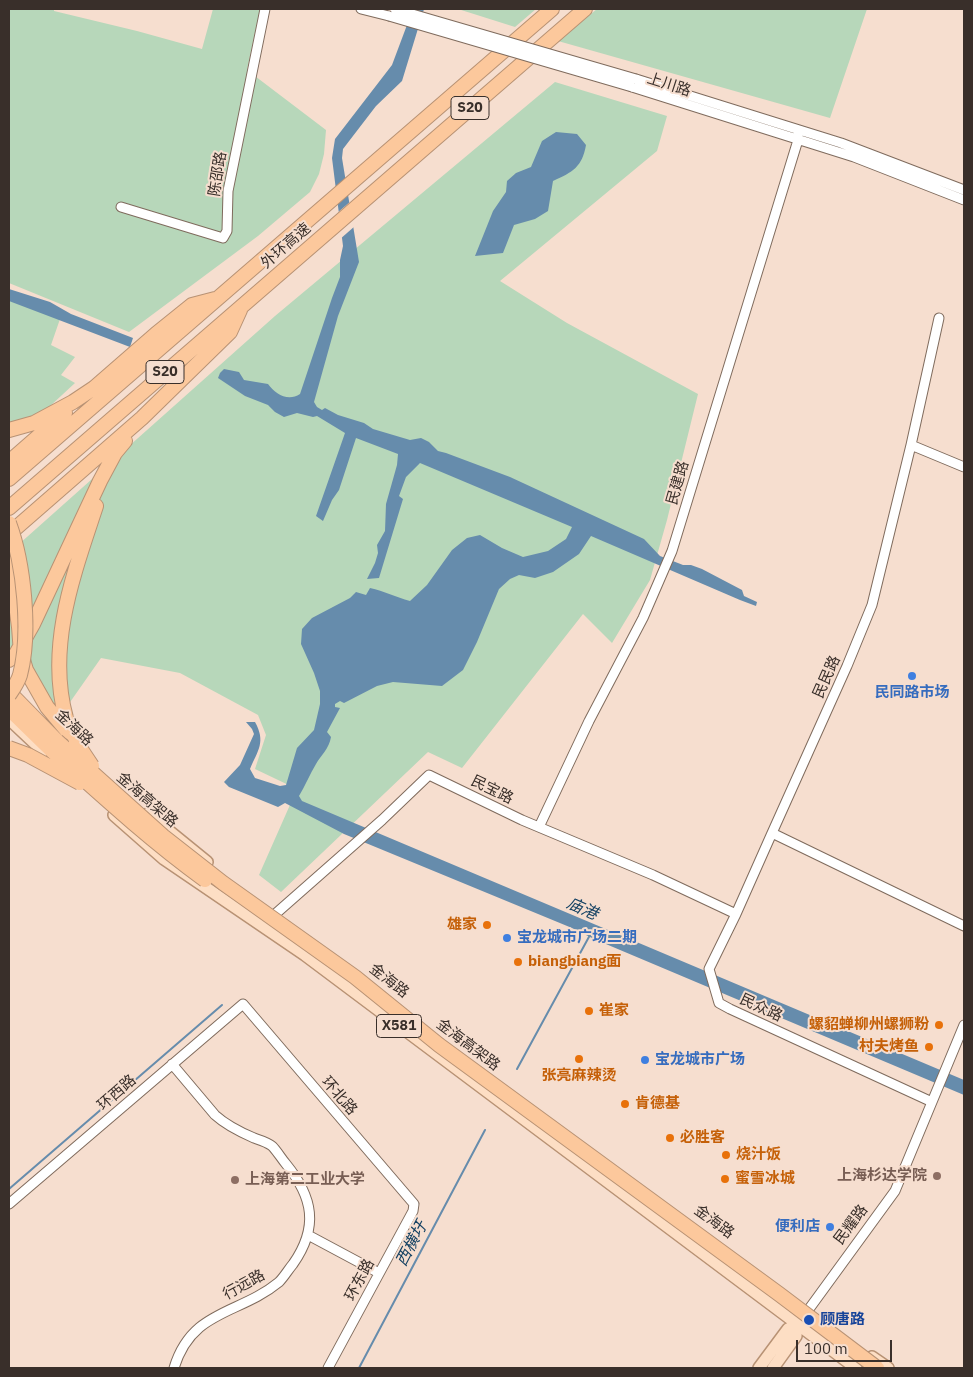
<!DOCTYPE html>
<html>
<head>
<meta charset="utf-8">
<style>
	body { margin:0 }
	#map { position:relative; width:973px; height:1377px; overflow:hidden; background:#f6decf; font-family:"IBM Plex Sans",sans-serif }
	canvas { display:block }
	.frame { position:absolute; inset:0; border:10px solid #392f2a; pointer-events:none }
	.scale { position:absolute; left:796px; top:1340px; width:96px; height:22px; box-sizing:border-box; border:2px solid #392f2a; border-top:0; padding-left:6px; font-size:15px; line-height:18px; white-space:nowrap; color:#392f2a; -webkit-text-stroke:4px #f6decf; paint-order:stroke }
</style>
</head>
<body>
<div id="map">
<canvas width="973" height="1377"></canvas>
<div class="frame"></div>
<div class="scale">100 m</div>
</div>
<script>
const context = document.querySelector('canvas').getContext('2d');
context.lineJoin = 'round';
function paint(path, color) {
  context.fillStyle = color;
  context.fill(path, 'evenodd');
}
function strokePath(path, color, width, dash) {
  context.strokeStyle = color;
  context.lineWidth = width;
  context.lineCap = dash ? 'butt' : 'round';
  context.setLineDash(dash || []);
  context.stroke(path);
}
function label(font, color, halo, rows, align = 'center') {
  context.font = font + ' "IBM Plex Sans","Noto Sans SC",sans-serif';
  context.lineWidth = 4;
  context.setLineDash([]);
  context.textBaseline = 'middle';
  context.strokeStyle = halo;
  context.fillStyle = color;
  for (const [text, x, y, turn = 0] of rows) {
    context.save();
    context.translate(x, y);
    context.rotate((+turn || 0) * Math.PI / 180);
    context.textAlign = isNaN(turn) ? turn : align;
    if (halo) context.strokeText(text, 0, 0);
    context.fillText(text, 0, 0);
    context.restore();
  }
}
paint(new Path2D(`
	M9,9H54V11L137,31L202,49L213,9H260L247,70L326,130L324,154L319,174L310,192L258,236L129,332L9,283Z
	M458,9H536L515,27Z
	M597,9H867L830,118L558,41Z
	M555,82L667,116L657,151L500,281L567,323L698,394L667,520L650,580L612,643L583,614L462,768L428,752L281,892L259,875L297,789L255,769L266,735L258,715L180,673L101,658L61,715L9,656V553L275,316Z
	M9,299L60,319L51,345L75,357L61,375L75,383L22,432L9,424Z`), '#b7d7ba');
paint(new Path2D(`
	M413,9H424L402,81L376,106L343,149L342,158L359,262L338,316L314,402L317,407L322,410L325,408L338,415L364,423L373,429L410,440L421,438L429,442L438,451L446,453L510,477L644,539L660,556L683,565H691L702,569L742,590L744,596L757,602L756,606L740,600L591,536L579,554L553,572L535,578L519,575L510,579L499,589L477,642L463,670L442,686L393,682L377,686L344,703L340,701L335,704V707L340,708L327,732L331,737C329,749 321,755 316,764C310,774 305,786 299,796L302,801L964,1080V1095L594,939L572,928L344,834L285,803L278,807L229,787L224,782L240,765L254,734L252,729L246,722H255C266,742 258,750 250,769L255,778L280,786L286,785L297,748L314,730L320,704V691L314,673L301,644L302,629L312,618L350,598L356,592L366,595L370,588C384,591 396,597 410,601L427,585L452,550L467,538L480,535L502,548L523,557L548,551L566,539L572,527L420,463L406,477L399,496L403,499L379,578L367,579L375,563L378,553L377,545L385,531L386,504L397,465L398,454L356,438L339,490L332,500L323,521L316,516L345,433L317,416L313,417L297,413L284,417L275,412L268,405L245,396L218,378L220,373L224,369L239,372L244,380L268,384C275,394 288,402 300,394L332,298L340,277V260L343,246L332,158L335,139L392,65Z
	M556,132L577,134L586,145C582,167 573,172 553,181L548,211L535,219L514,225L503,253L475,256L493,211L506,192L507,181L516,173L531,167L542,141Z
	M9,289L50,302L71,314L133,338L130,347L9,301Z`), '#668cac');
paint(new Path2D(`
	M351,201L355,226L339,240L336,214Z`), '#f6decf');
strokePath(new Path2D(`
	M517,1069L590,935
	M9,1189L222,1005
	M359,1368L485,1130`), '#668cac', 2);
const minor = new Path2D(`
	M361,9L389,16
	M636,79L841,143L964,190
	M632,87L854,157L964,200
	M121,207L223,238L227,231L228,191L265,9
	M939,318L911,445L872,605L847,666L772,833L964,926
	M911,445L964,467
	M539,827L589,721L643,618L672,551L798,140V130
	M772,833L736,914L709,969L719,1003L730,1009L932,1102
	M273,916L382,820L429,775L522,820L653,875L736,914
	M172,1064L215,1115C226,1125 240,1132 254,1138C260,1140 267,1142 272,1146C277,1151 281,1158 286,1164C313,1197 319,1227 293,1264C288,1270 284,1277 279,1282C239,1315 192,1309 174,1368
	M9,1204L243,1004L414,1204L413,1211L328,1368
	M308,1235L379,1273
	M809,1309L895,1191L964,1025`);
const major = new Path2D(`
	M9,719L61,768
	M148,814L207,862
	M114,815L164,859L305,955L856,1368
	M872,1357L888,1368
	M759,1368L788,1329L796,1325L800,1320
	M773,1368L796,1336V1325`);
const highway = new Path2D(`
	M9,430L34,423L73,402L94,388L156,334L192,305L215,299
	M9,462L65,413
	M9,479L552,9
	M9,508L585,9
	M9,534L142,418L230,332L240,310
	M9,552L19,627L21,653L26,670L47,707L68,732
	M9,660L16,654L33,624L100,481L115,453L125,441
	M9,692L57,741
	M9,709L51,750
	M76,742C73,734 69,726 66,718C46,646 74,573 96,506`);
strokePath(minor, '#7f6b5d', 11);
strokePath(major, '#b89274', 14);
strokePath(highway, '#b89274', 16);
strokePath(minor, '#fff', 9);
strokePath(major, '#fddec4', 11);
strokePath(highway, '#fcc89c', 14);
const minorBridge = new Path2D(`
	M395,9L636,79
	M389,16L632,87`);
const highwayBridge = new Path2D(`
	M9,523C24,564 31,633 20,675C18,682 13,689 9,695
	M57,741L163,836L223,883L355,977L439,1045L779,1294L877,1368
	M76,742L92,766
	M9,748L28,755L80,783
	M51,750C101,795 151,841 205,880`);
strokePath(minorBridge, '#7f6b5d', 11, []);
strokePath(highwayBridge, '#b89274', 16, []);
strokePath(minorBridge, '#fff', 9);
strokePath(highwayBridge, '#fcc89c', 14);
for (const [x, y, r, color] of [
	[912,676,5,"#3f7fe0"],
	[487,925,5,"#e8710a"],
	[507,938,5,"#3f7fe0"],
	[518,962,5,"#e8710a"],
	[589,1011,5,"#e8710a"],
	[939,1025,5,"#e8710a"],
	[929,1047,5,"#e8710a"],
	[579,1059,5,"#e8710a"],
	[645,1060,5,"#3f7fe0"],
	[625,1104,5,"#e8710a"],
	[670,1138,5,"#e8710a"],
	[726,1155,5,"#e8710a"],
	[937,1176,5,"#8d6e63"],
	[725,1179,5,"#e8710a"],
	[235,1180,5,"#8d6e63"],
	[830,1227,5,"#3f7fe0"],
	[809,1320,6,"#1a4fb4"]
]) {
  const dot = new Path2D();
  dot.arc(x, y, r, 0, 2 * Math.PI);
  context.fillStyle = color;
  context.fill(dot);
  strokePath(dot, '#f6decf', 2);
}
for (const [x, y, w] of [
	[470,108,38],
	[165,372,38],
	[399,1026,45]
]) {
  const box = new Path2D();
  box.roundRect(x - w / 2, y - 11.5, w, 23, 4);
  context.fillStyle = '#f6decf';
  context.fill(box);
  strokePath(box, '#392f2a', 1);
}
label('bold 14px', '#392f2a', null, [
	["S20",470,108],
	["S20",165,372],
	["X581",399,1026]
]);
label('15px', '#392f2a', '#f6decf', [
	["上川路",669,85,18],
	["陈邵路",218,174,-81],
	["外环高速",286,246,-41],
	["民建路",678,483,-74],
	["民民路",827,677,-66],
	["金海路",74,728,43],
	["民宝路",492,790,26],
	["金海高架路",147,800,41],
	["金海路",389,981,38],
	["民众路",761,1008,25],
	["金海高架路",468,1045,37],
	["环西路",117,1093,-41],
	["环北路",339,1096,49],
	["金海路",714,1222,36],
	["民耀路",851,1225,-53],
	["环东路",360,1280,-62],
	["行远路",244,1285,-29]
]);
label('bold 15px', '#366cbe', '#f6decf', [
	["民同路市场",912,693,"center"],
	["宝龙城市广场二期",517,938],
	["宝龙城市广场",655,1060],
	["便利店",820,1227,"right"]
], 'left');
label('bold 15px', '#c56008', '#f6decf', [
	["雄家",477,925,"right"],
	["biangbiang面",528,962],
	["崔家",599,1011],
	["螺貂蝉柳州螺狮粉",929,1025,"right"],
	["村夫烤鱼",919,1047,"right"],
	["张亮麻辣烫",579,1076,"center"],
	["肯德基",635,1104],
	["必胜客",680,1138],
	["烧汁饭",736,1155],
	["蜜雪冰城",735,1179]
], 'left');
label('bold 15px', '#785e54', '#f6decf', [
	["上海杉达学院",927,1176],
	["上海第二工业大学",245,1180,"left"]
], 'right');
label('bold 15px', '#164399', '#f6decf', [
	["顾唐路",820,1320]
], 'left');
label('italic 16px', '#154263', '#f6decf', [
	["庙港",582,909,24],
	["西横圩",412,1244,-62]
]);
</script>
</body>
</html>
